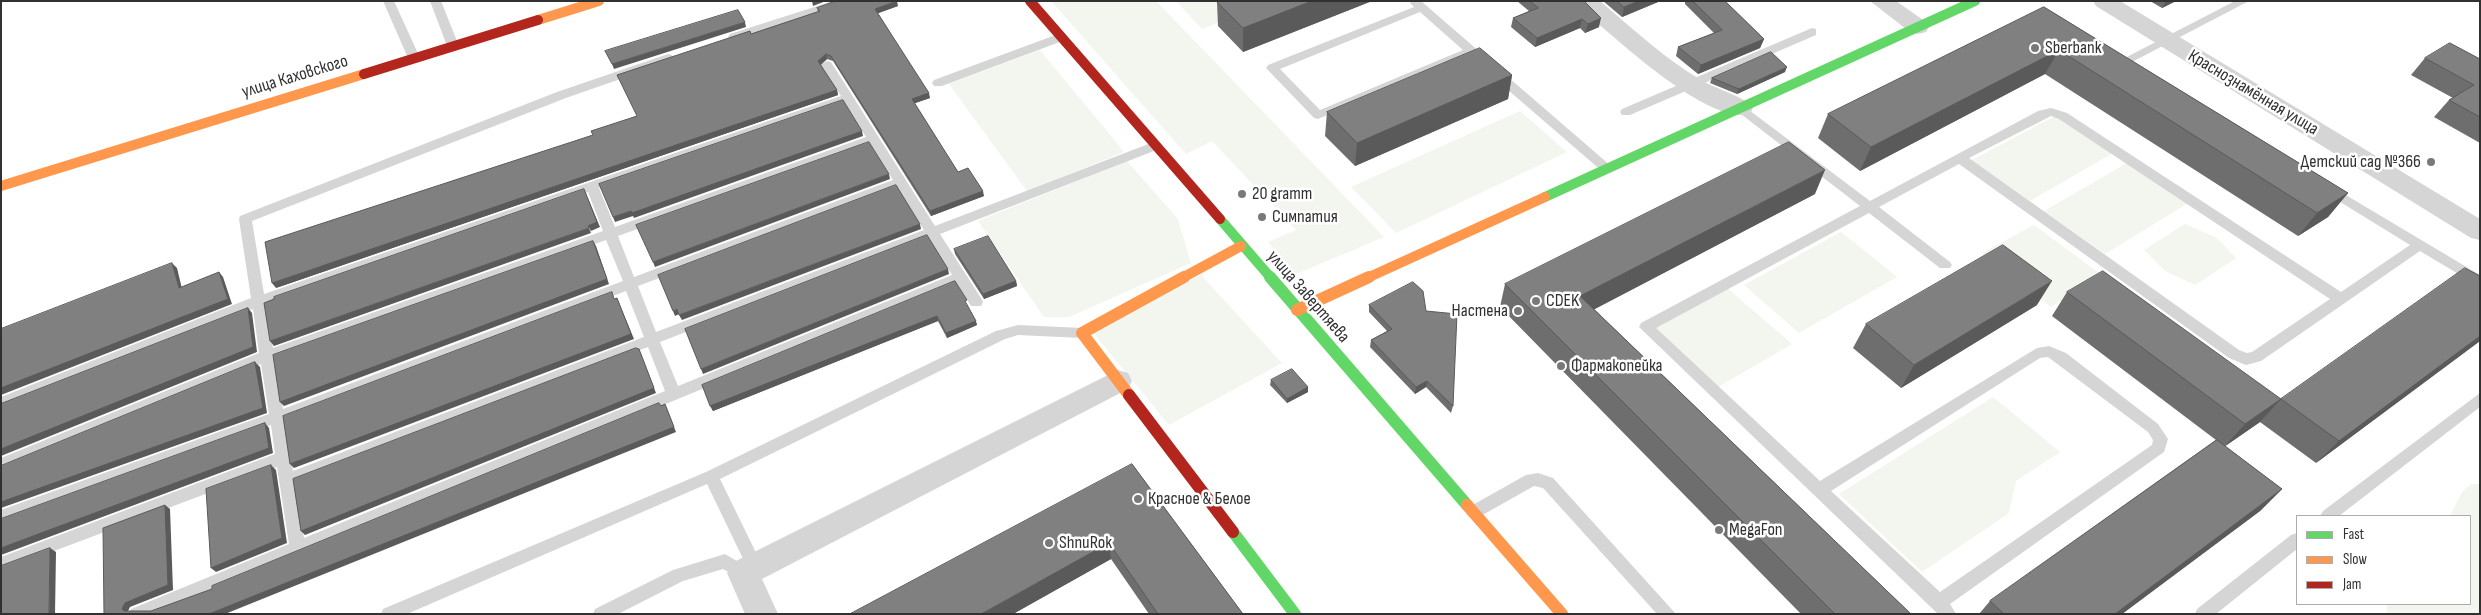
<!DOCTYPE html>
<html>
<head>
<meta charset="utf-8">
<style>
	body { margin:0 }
	#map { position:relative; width:2481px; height:615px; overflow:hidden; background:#fff; font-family:"Sofia Sans Condensed",sans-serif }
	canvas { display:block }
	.frame { position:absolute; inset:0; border:2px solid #313131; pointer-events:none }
	.legend { position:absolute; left:2296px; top:515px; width:175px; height:90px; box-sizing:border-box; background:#fff; border:1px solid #adadad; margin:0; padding:6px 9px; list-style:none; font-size:15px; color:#313131 }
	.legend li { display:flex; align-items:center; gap:10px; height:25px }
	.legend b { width:25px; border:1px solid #adadad }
</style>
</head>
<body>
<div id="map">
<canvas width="2481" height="615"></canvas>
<div class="frame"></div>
<ul class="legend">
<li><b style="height:6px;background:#63d668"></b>Fast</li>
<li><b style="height:6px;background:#ff974d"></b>Slow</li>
<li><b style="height:6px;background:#b3261e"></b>Jam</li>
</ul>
</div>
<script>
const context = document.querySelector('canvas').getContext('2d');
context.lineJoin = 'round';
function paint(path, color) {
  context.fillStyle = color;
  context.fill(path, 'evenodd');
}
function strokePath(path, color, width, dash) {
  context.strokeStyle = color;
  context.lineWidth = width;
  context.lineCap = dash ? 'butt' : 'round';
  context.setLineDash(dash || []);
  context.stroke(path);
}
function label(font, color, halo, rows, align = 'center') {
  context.font = font + ' "Sofia Sans Condensed",sans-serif';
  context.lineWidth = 5;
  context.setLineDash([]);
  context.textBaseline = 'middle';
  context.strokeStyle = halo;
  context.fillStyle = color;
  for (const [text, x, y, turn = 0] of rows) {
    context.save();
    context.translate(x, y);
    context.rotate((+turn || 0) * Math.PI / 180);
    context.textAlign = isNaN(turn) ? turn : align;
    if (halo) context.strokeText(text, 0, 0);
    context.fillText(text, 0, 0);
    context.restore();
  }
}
paint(new Path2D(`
	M1051,1H1156L1384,237L1296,274L1268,242L1296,230L1212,141L1186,154Z
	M1176,1H1275L1202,29Z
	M1040,50L1124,152L1027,191L949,84Z
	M1520,111L1567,152L1396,233L1351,187Z
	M2055,116L2113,153L2030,201L1972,160Z
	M1127,161L1178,219L1191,263L1069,317H1044L978,221Z
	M2127,163L2188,203L2105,254L2044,211Z
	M2185,224L2217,238L2236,258L2195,285L2165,271L2144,250Z
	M2034,225L2103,276L2051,307L1982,253Z
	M1841,232L1897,277L1799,333L1744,285Z
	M1201,275L1282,363L1169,425L1091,330Z
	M1727,288L1792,344L1718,387L1654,328Z
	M1993,397L2060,452L2016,481L2009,513L1922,572L1839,494Z
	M2471,484H2480V614H2387V604H2470V516H2450L2462,492Z`), '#f2f6ee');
paint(new Path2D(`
	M383,1H394L420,58L418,61H410L408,58Z
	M430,1H441L459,46L457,49H449L447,46Z
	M833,1H850L738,40L734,41L728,37L730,34Z
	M1412,1H1421L1481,53V59L1477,60L1469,56L1318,119L1314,118L1266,68L1268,65L1414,7L1410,3ZM1420,12L1463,50L1320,110L1280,69Z
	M2235,1H2249L2132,62L2138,68L2136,71H2128L2117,62Z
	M1812,28L1816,29V35L1630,115H1622L1620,112L1622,109Z
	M1061,33L1067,37L1065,40L942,86H934L932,83L934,80Z
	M668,54L672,55V61L566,98L252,221L264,294L841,96L821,65L827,61L831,62L935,226L1151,143H1159L1161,146L1159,149L940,234L981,298L983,302L981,306H971L957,284L156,614H129L131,609L289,544L277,467L1,571V557L275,454L271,425L1,524V510L269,414L261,364L1,471V458L259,353L253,309L1,409V397L251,298L239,219L240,216L557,92ZM845,103L866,137L615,227L599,188ZM871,145L893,180L634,277L618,236ZM898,188L924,230L656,332L638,286ZM588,192L603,231L273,348L265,304ZM929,238L952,275L678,386L660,342ZM606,240L623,281L283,409L275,359ZM626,291L644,337L293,471L285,420ZM648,347L665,391L304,538L295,483Z
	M1497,70L1501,71L1611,166L1613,169L1611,172H1603L1493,77L1491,74L1493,71Z
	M1741,104L1870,201L2038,111L2051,108L2067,113L2341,292L2410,245L2324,192L2323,189L2324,186L2329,185L2480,275V287L2420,251L2261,361L2246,365L2229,358L1959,164L1879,207L1950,262L1952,265L1950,268H1940L1869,213L1656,328L1820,481L2037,348L2049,346L2066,353L2158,424L2168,439L2164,452L1950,604L1956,614H1938L1639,327L1641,323L1860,206L1737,111L1735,108ZM2051,116L2059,119L2330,299L2252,352L2247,353L2239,350L1969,158ZM2048,357L2148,432L2153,440L2152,445L1940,592L1831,491L2040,358Z
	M1018,325L1082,328L1087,329L1089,333L1087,337L1082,338L1018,335L1005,339L720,479L763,567L761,572L755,574L751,572L749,578L743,580L723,569L683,581L618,614H593L595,609L673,570L725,554L747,567L707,484L407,614H381L383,609L706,472L996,331Z
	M2480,393V407L2339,516H2320L2323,511Z
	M1538,473L1553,478L1676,614H1657L1543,488L1534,486L1479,517L1474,519L1469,517L1466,512L1469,507L1526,475Z
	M2297,533V549L2216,614H2195L2197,609L2291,535Z`), '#d5d5d5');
paint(new Path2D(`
	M1575,1H1600C1633,29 1665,59 1703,81C1716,89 1746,97 1753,108L1750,114C1713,124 1636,56 1609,33C1598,23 1583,13 1575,1Z
	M1870,1H1896L1926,22L1929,27L1926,32L1918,34L1910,32Z
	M2093,1H2120L2480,219V240L2471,238L2096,6Z
	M1118,370L1128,373L1132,381L1128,389L762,579L778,614H745L727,573L732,563Z`), '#d5d5d5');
strokePath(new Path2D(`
	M1545,197L1975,1
	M1220,219L1271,278`), '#63d668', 10);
strokePath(new Path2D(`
	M1270,277L1467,505
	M1233,532L1295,614`), '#63d668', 12);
strokePath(new Path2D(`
	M538,20L599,1
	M1,186L364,74
	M1182,278L1241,246
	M1367,278L1545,197`), '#ff974d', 10);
strokePath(new Path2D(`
	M1297,310L1369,277
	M1129,395L1082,333L1184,277
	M1467,505L1562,614`), '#ff974d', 12);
strokePath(new Path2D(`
	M1030,1L1220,219
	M364,74L538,20`), '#b3261e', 10);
strokePath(new Path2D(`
	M1129,395L1233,532`), '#b3261e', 12);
paint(new Path2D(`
	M1372,1L1243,52L1218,26L1217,2Z
	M1517,1H1584L1599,27L1585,33L1580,28L1535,47L1511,27L1513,18L1529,11Z
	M1603,1H1658V2L1622,17Z
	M1685,1H1725L1764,39L1760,48L1698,74L1676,56L1678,47L1714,33L1685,4Z
	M2150,1H2176L2162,8Z
	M898,6L878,13L930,98L914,103L958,172L984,196L931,216L833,61L827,59L821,65L837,90L838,95L276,288L593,135L637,116L751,34L818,12L817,8Z
	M2044,7L2348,193L2328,217L2298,236L2045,74L1860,171L1818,138L1828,114Z
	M2425,58L2480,59V143L2434,117L2449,100L2453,98L2411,75Z
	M1785,72L1737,94L1710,83L1712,78Z
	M1512,75L1508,99L1355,166L1325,136L1327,112Z
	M1815,194L1594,309L1911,614H1801L1500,307L1505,284Z
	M954,249L1016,281L1017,286L984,299L955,254Z
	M2067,292L2281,399L2480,341L2316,463L2260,422L2225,446L2282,489L2260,511L2122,614H1979L1990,601L2216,440L2052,316Z
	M968,305L967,306L977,325L947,338L938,321L713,411L702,385Z
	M1369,305L1426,311L1453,406L1451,413L1426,387L1415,394L1370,347L1371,340L1387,331L1369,312Z
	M2037,305L1901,388L1853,348L1866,324Z
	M1271,380L1308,387V392L1287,403L1270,385Z
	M1132,464L1243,614H1149L1111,559L1013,614Z`), '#6e6e6e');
paint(new Path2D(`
	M812,1H826L813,6Z
	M897,1L898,6L876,14L875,9Z
	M1312,1H1372L1243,52V28Z
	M1639,1H1658V2L1622,17L1624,7Z
	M2166,1H2176L2162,8Z
	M1601,18L1599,27L1585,33L1588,24Z
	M1582,19L1580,28L1535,47L1537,38Z
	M745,22L746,27L614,69L612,64Z
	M1764,39L1760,48L1698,74L1701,65Z
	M2059,50L2045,74L1860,171L1871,147Z
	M826,54L827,59L819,66L818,61Z
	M1787,67L1785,72L1737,94L1739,89Z
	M1512,75L1508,99L1355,166L1357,143Z
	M837,90L838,95L276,288L272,283Z
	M929,93L930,98L913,104L912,99Z
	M862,131L863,136L634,218L633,216L615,222L613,217Z
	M1825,170L1815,194L1574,320L1580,296Z
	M889,174L890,179L655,267L653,262Z
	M584,189L600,227L591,231L588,226Z
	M983,191L984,196L931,216L930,211Z
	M2348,193L2328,217L2298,236L2317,213Z
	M920,224L921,229L682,320L679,315Z
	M589,228L591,233L274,346L270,341Z
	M593,241L596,246L609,284L284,406L280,402Z
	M172,263L177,268L183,293L179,288Z
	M948,269L949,274L703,374L701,369Z
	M219,272L223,277L232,304L1,395V388Z
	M1016,281L1017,286L984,299L983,294Z
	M2052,281L2037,305L1901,388L1914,365Z
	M617,298L634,339L294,468L290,464Z
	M248,308L252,313L257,352L1,456V449Z
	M677,309L679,314L675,316L673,311Z
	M937,316L938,321L713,411L710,406Z
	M976,321L977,325L947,338L946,333Z
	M2480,336V341L2316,463L2339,441Z
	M639,349L656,393L305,535L301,531Z
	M255,362L260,367L267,413L1,508V502Z
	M1427,381L1426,387L1415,394L1416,387Z
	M1308,387V392L1287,403V399Z
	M2281,399L2260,422L2224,447L2245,424Z
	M665,404L676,432L225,614H209Z
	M265,423L269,428L273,453L1,555V548Z
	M271,465L276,470L287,543L216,572L211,568Z
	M2282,489L2260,511L2122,614H2115Z
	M165,505L170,509L173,590L130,607L127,613L124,611L122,609Z
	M1109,543L1111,559L1013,614H981Z
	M50,548L56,552L55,614H49Z`), '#5a5a5a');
const building = new Path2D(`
	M836,1H897L875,9L929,93L912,99L958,172L968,168L983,191L930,211L831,56L826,54L818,61L837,90L272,283L265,242L593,135L591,131L637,116L617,75L750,31L751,34L820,11L817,8Z
	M1220,1H1312L1243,28L1217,2Z
	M1530,1H1584L1601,18L1588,24L1582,19L1537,38L1513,18L1538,8Z
	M1617,1H1639L1624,7Z
	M1693,1H1725L1764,39L1701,65L1678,47L1722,30Z
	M2044,7L2348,193L2317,213L2059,50L1871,147L1828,114Z
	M738,10L745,22L612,64L605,51Z
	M2450,43L2480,59V117L2449,100L2474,85L2425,58Z
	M1480,48L1512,75L1357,143L1327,112Z
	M1771,52L1787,67L1739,89L1712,78Z
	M843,100L862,131L632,213L631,211L613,217L599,184Z
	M869,142L889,174L653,262L636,225Z
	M1789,142L1825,170L1580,296L1911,614H1835L1505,284Z
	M896,185L920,224L679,315L677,309L673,311L658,275Z
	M584,189L597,222L588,226L589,228L270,341L264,303L274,299V297Z
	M927,235L948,269L701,369L685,329Z
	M988,236L1016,281L983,294L954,249Z
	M593,241L607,279L280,402L273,355Z
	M2003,245L2052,281L1914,365L1866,324Z
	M172,263L179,288L219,272L228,299L1,388V329Z
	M2465,268L2480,276V336L2339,441L2281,399Z
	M2103,271L2281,399L2245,424L2067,292Z
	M955,281L967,300L965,301L976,321L946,333L937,316L710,406L702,385Z
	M1413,282L1423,291L1426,311L1457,314L1453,406L1427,381L1416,387L1371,340L1392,329L1369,305Z
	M612,292L614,299L617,298L631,334L290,464L283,416Z
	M248,308L253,347L1,449V404Z
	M636,348L639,349L654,388L301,531L293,479Z
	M255,362L263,408L1,502V466Z
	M1292,369L1308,387L1287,399L1271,380Z
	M659,403L661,406L665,404L674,427L209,614H104L103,528L165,505L168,585L125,603L122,609L124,611H151L212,589V586Z
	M265,423L269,448L1,548V519Z
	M2217,440L2282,489L2115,614H2004L1990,601Z
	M1132,464L1243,614H1158L1109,543L981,614H850Z
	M271,465L282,538L211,568L206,489Z
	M50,548L49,614H1V566Z`);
paint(building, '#808080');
strokePath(building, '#5a5a5a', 1);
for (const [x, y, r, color] of [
	[2035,48,5,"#797979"],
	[2431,162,5,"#797979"],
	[1242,194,5,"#797979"],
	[1262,217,5,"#797979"],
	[1536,301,5,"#797979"],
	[1518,311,5,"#797979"],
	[1561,366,5,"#797979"],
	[1138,499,5,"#797979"],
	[1719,530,5,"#797979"],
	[1049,543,5,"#797979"]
]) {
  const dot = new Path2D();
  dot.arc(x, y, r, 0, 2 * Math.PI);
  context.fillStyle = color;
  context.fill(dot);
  strokePath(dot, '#fff', 2);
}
label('18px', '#313131', '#fff', [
	["Sberbank",2045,48],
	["Детский сад №366",2421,162,"right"],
	["20 gramm",1252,194],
	["Симпатия",1272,217],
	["CDEK",1546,301],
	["Настена",1508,311,"right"],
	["Фармакопейка",1571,366],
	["Красное & Белое",1148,499],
	["MegaFon",1729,530],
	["ShnuRok",1059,543]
], 'left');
label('18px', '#313131', '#fff', [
	["улица Каховского",295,77,-17],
	["Краснознамённая улица",2253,93,31],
	["улица Завертяева",1308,297,49]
]);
</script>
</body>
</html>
